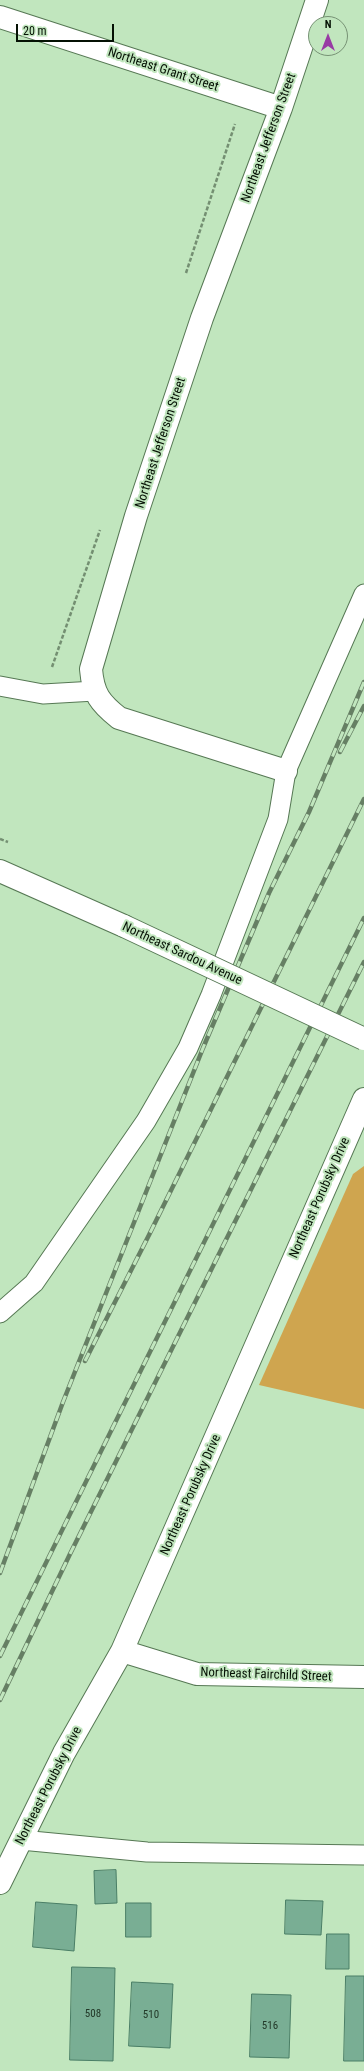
<!DOCTYPE html>
<html>
<head>
<meta charset="utf-8">
<style>
	body { margin:0 }
	#map { position:relative; width:364px; height:2071px; overflow:hidden; background:#c1e6be; font-family:"Roboto Condensed",sans-serif }
	canvas { display:block }
	.north { position:absolute; left:308px; top:16px; width:40px; height:40px; box-sizing:border-box; background:#c1e6be; border:1px solid #769174; border-radius:50%; rotate:0deg; font-size:11px; font-weight:700; line-height:16px; text-align:center; color:#051104 }
	.north::after { content:''; display:block; margin:auto; width:14px; height:18px; background:#983ba4; clip-path:polygon(50% 0,100% 100%,50% 72%,0 100%) }
	.scale { position:absolute; left:16px; top:24px; width:98px; height:18px; box-sizing:border-box; border:2px solid #051104; border-top:0; padding-left:5px; font-size:12px; line-height:14px; white-space:nowrap; color:#051104; -webkit-text-stroke:3px #c1e6be; paint-order:stroke }
</style>
</head>
<body>
<div id="map">
<canvas width="364" height="2071"></canvas>
<div class="north">N</div>
<div class="scale">20 m</div>
</div>
<script>
const context = document.querySelector('canvas').getContext('2d');
context.lineJoin = 'round';
function paint(path, color) {
  context.fillStyle = color;
  context.fill(path, 'evenodd');
}
function strokePath(path, color, width, dash) {
  context.strokeStyle = color;
  context.lineWidth = width;
  context.lineCap = dash ? 'butt' : 'round';
  context.setLineDash(dash || []);
  context.stroke(path);
}
function label(font, color, halo, rows, align = 'center') {
  context.font = font + ' "Roboto Condensed",sans-serif';
  context.lineWidth = 4;
  context.setLineDash([]);
  context.textBaseline = 'middle';
  context.strokeStyle = halo;
  context.fillStyle = color;
  for (const [text, x, y, turn = 0] of rows) {
    context.save();
    context.translate(x, y);
    context.rotate((+turn || 0) * Math.PI / 180);
    context.textAlign = isNaN(turn) ? turn : align;
    if (halo) context.strokeText(text, 0, 0);
    context.fillText(text, 0, 0);
    context.restore();
  }
}
paint(new Path2D(`
	M364,1166V1409L259,1385L353,1174Z`), '#cfa54f');
const building = new Path2D(`
	M116,1870L117,1903L95,1904L94,1871Z
	M286,1900L323,1901L321,1935L285,1934Z
	M36,1902L77,1905L74,1951L33,1947Z
	M126,1903H151V1937H126Z
	M327,1934H349V1969H326Z
	M72,1967L115,1968L113,2061L70,2060Z
	M346,1976H364V2061H344Z
	M132,1982L173,1984L170,2048L129,2046Z
	M252,1994L291,1995L289,2058L250,2057Z`);
paint(building, '#79ae94');
strokePath(building, '#4a7e66', 1);
const service = new Path2D(`
	M0,686L43,694L95,691
	M0,1313L34,1283L146,1121L188,1048L211,995L278,819L286,771L364,594
	M21,1840L147,1852L364,1855`);
const minor = new Path2D(`
	M0,17L281,108
	M286,771L119,718C100,703 93,694 91,669L136,516L202,318L281,108L317,0
	M122,1651L197,1674L364,1677
	M0,1883L64,1753L122,1651L364,1099`);
const secondary = new Path2D(`
	M0,871L124,926`);
strokePath(service, '#567854', 21);
strokePath(minor, '#567854', 24);
strokePath(secondary, '#567854', 24);
strokePath(new Path2D(`
	M186,273L235,124
	M52,667L100,530
	M0,839L8,842`), '#748f72', 2.5, [4, 2]);
strokePath(service, '#fff', 19);
strokePath(minor, '#fff', 22);
strokePath(secondary, '#fff', 22);
const rail = new Path2D(`
	M340,752L364,706
	M85,1361L149,1235L364,799
	M0,1573L63,1402L203,1048L269,893L309,812L364,682
	M0,1656L364,918
	M0,1700L70,1554L364,962`);
strokePath(rail, '#667f64', 4.5);
strokePath(rail, '#c1e6be', 3, [9]);
const secondaryBridge = new Path2D(`
	M124,926L364,1039`);
strokePath(secondaryBridge, '#567854', 24, []);
strokePath(secondaryBridge, '#fff', 22);
label('11px', '#223828', null, [
	["508",93,2014],
	["510",151,2015],
	["516",270,2026]
]);
label('13px', '#051104', '#c1e6be', [
	["Northeast Grant Street",163,70,18],
	["Northeast Jefferson Street",269,138,-70],
	["Northeast Jefferson Street",161,443,-72],
	["Northeast Sardou Avenue",182,954,25],
	["Northeast Porubsky Drive",320,1198,-66],
	["Northeast Porubsky Drive",191,1495,-66],
	["Northeast Fairchild Street",266,1675,2],
	["Northeast Porubsky Drive",49,1786,-63]
]);
</script>
</body>
</html>
